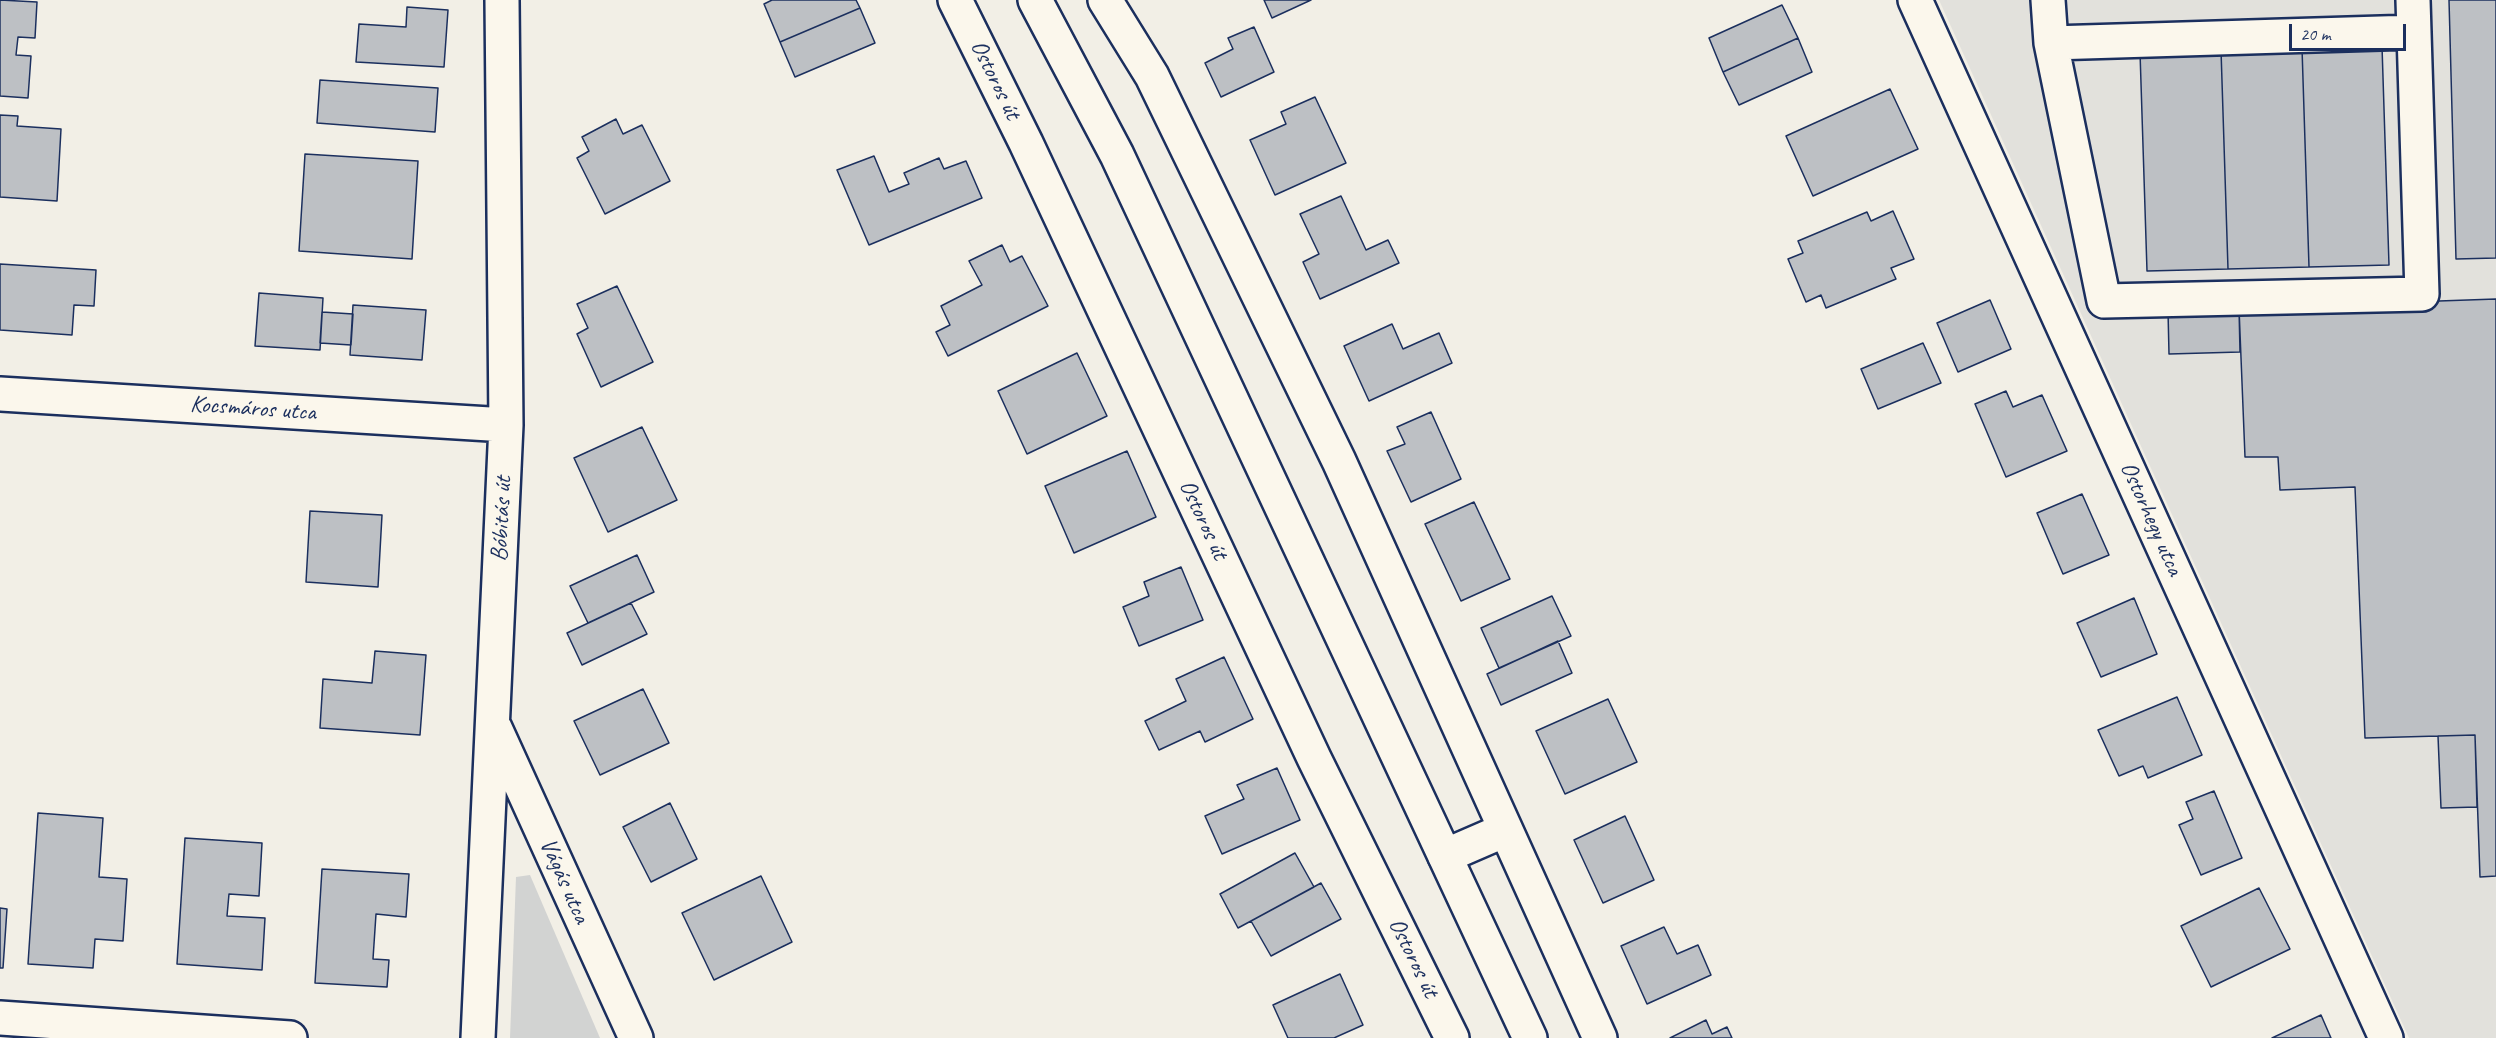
<!DOCTYPE html>
<html>
<head>
<meta charset="utf-8">
<style>
	body { margin:0 }
	#map { position:relative; width:2496px; height:1038px; overflow:hidden; background:#f2efe6; font-family:Caveat,sans-serif }
	canvas { display:block }
	.scale { position:absolute; left:2289px; top:24px; width:117px; height:27px; box-sizing:border-box; border:3px solid #1b2f5e; border-top:0; padding-left:8px; font-size:18px; line-height:21px; white-space:nowrap; color:#1b2f5e; -webkit-text-stroke:4px #fbf7ec; paint-order:stroke }
</style>
</head>
<body>
<div id="map">
<canvas width="2496" height="1038"></canvas>
<div class="scale">20 m</div>
</div>
<script>
const context = document.querySelector('canvas').getContext('2d');
context.lineJoin = 'round';
function paint(path, color) {
  context.fillStyle = color;
  context.fill(path, 'evenodd');
}
function strokePath(path, color, width, dash) {
  context.strokeStyle = color;
  context.lineWidth = width;
  context.lineCap = dash ? 'butt' : 'round';
  context.setLineDash(dash || []);
  context.stroke(path);
}
function label(font, color, halo, rows, align = 'center') {
  context.font = font + ' Caveat,sans-serif';
  context.lineWidth = 6;
  context.setLineDash([]);
  context.textBaseline = 'middle';
  context.strokeStyle = halo;
  context.fillStyle = color;
  for (const [text, x, y, turn = 0] of rows) {
    context.save();
    context.translate(x, y);
    context.rotate((+turn || 0) * Math.PI / 180);
    context.textAlign = isNaN(turn) ? turn : align;
    if (halo) context.strokeText(text, 0, 0);
    context.fillText(text, 0, 0);
    context.restore();
  }
}
paint(new Path2D(`
	M1939,0H2496V1038H2409Z`), '#e2e1dc');
paint(new Path2D(`
	M530,875L600,1038H510L516,877Z`), '#d2d3d2');
const building = new Path2D(`
	M0,0L37,2L35,38L18,37L16,55L31,56L28,98L0,96Z
	M772,0H856L860,8L780,42L764,4Z
	M1264,0H1311L1272,18Z
	M2449,0H2496V258L2456,259Z
	M1782,5L1798,38L1723,72L1709,38Z
	M407,7L448,10L444,67L356,62L359,24L406,27Z
	M860,8L875,43L795,77L780,42Z
	M1254,27L1274,72L1221,97L1205,63L1233,49L1228,38Z
	M1798,38L1812,72L1739,105L1723,72Z
	M2382,46L2389,265L2309,267L2302,48Z
	M2302,48L2309,267L2228,269L2221,50Z
	M2221,50L2228,269L2147,271L2140,52Z
	M320,80L438,88L435,132L317,123Z
	M1890,89L1918,149L1813,196L1786,136Z
	M1315,97L1346,163L1275,195L1250,140L1286,124L1281,112Z
	M0,115L18,116L17,126L61,129L57,201L0,197Z
	M616,119L623,134L642,125L670,181L605,214L577,158L589,151L582,137Z
	M305,154L418,161L412,259L299,251Z
	M874,156L889,192L909,184L904,173L939,158L944,169L966,161L982,198L869,245L837,170Z
	M1341,196L1366,250L1388,240L1399,263L1320,299L1303,262L1319,254L1300,214Z
	M1893,211L1914,259L1891,268L1896,279L1826,308L1821,295L1806,302L1788,259L1803,253L1798,241L1867,212L1871,221Z
	M1002,245L1010,262L1022,256L1048,306L948,356L936,332L950,325L941,306L982,285L969,261Z
	M0,264L96,270L94,306L74,305L72,335L0,330Z
	M617,286L653,362L601,387L577,334L588,328L577,304Z
	M259,293L323,298L320,350L255,346Z
	M2496,299V876L2480,877L2475,735L2365,738L2355,487L2280,490L2278,457H2245L2239,308Z
	M1990,300L2011,349L1958,372L1937,323Z
	M353,305L426,310L422,360L350,355Z
	M2239,308L2240,352L2169,354L2168,311Z
	M322,312L353,314L351,345L320,343Z
	M1392,324L1403,349L1439,333L1452,363L1369,401L1344,346Z
	M1923,343L1941,383L1878,409L1861,369Z
	M1077,353L1107,416L1027,454L998,391Z
	M2006,391L2013,407L2042,395L2067,451L2006,477L1975,404Z
	M1431,412L1461,479L1411,502L1387,451L1405,444L1397,427Z
	M642,427L677,500L608,532L574,458Z
	M1127,451L1156,517L1074,553L1045,486Z
	M2082,494L2109,555L2063,574L2037,513Z
	M1474,502L1510,579L1461,601L1425,524Z
	M310,511L382,515L378,587L306,582Z
	M637,555L654,592L588,623L570,586Z
	M1181,567L1203,620L1139,646L1123,607L1149,596L1144,582Z
	M1552,596L1571,636L1499,668L1481,628Z
	M2134,598L2157,654L2101,677L2077,623Z
	M631,603L647,634L582,665L567,633Z
	M1558,641L1572,673L1501,705L1487,674Z
	M375,651L426,655L420,735L320,728L323,679L372,683Z
	M1224,657L1253,719L1205,742L1200,731L1159,750L1145,721L1186,701L1176,679Z
	M643,689L669,743L600,775L574,721Z
	M2177,697L2202,755L2148,778L2143,766L2119,776L2098,730Z
	M1608,699L1637,762L1565,794L1536,731Z
	M2475,735L2477,807L2441,808L2438,736Z
	M1277,768L1300,820L1222,854L1205,816L1244,799L1237,785Z
	M2214,791L2242,858L2201,875L2179,825L2193,819L2186,802Z
	M670,803L697,859L651,882L623,827Z
	M38,813L103,818L99,877L127,879L123,941L95,939L93,968L28,964Z
	M1625,816L1654,880L1603,903L1574,840Z
	M185,838L262,843L259,896L229,894L227,916L265,918L262,970L177,964Z
	M1295,853L1314,887L1238,928L1220,894Z
	M322,869L409,874L406,917L376,914L373,959L389,960L387,987L315,983Z
	M761,876L792,942L714,980L682,913Z
	M1321,883L1341,919L1271,956L1251,921Z
	M2259,888L2290,949L2211,987L2181,926Z
	M0,908L7,909L3,968H0Z
	M1664,927L1677,954L1698,945L1711,975L1647,1004L1621,946Z
	M1340,974L1363,1025L1334,1038H1288L1273,1005Z
	M2321,1015L2331,1038H2272Z
	M1706,1020L1712,1034L1727,1027L1732,1038H1670Z`);
paint(building, '#bdc0c4');
strokePath(building, '#1b2f5e', 1.5);
const minor = new Path2D(`
	M955,0L1026,143L1314,758L1452,1038
	M1105,0L1152,76L1339,461L1600,1038
	M1915,0L2386,1038
	M2048,0L2051,43L2104,301L2422,294L2413,0
	M2051,43L2414,32
	M0,394L506,425
	M495,728L636,1038
	M1445,856L1505,830
	M0,1018L290,1038
	M478,1038L506,425L502,0`);
const major = new Path2D(`
	M1035,0L1117,155L1530,1038`);
strokePath(minor, '#1b2f5e', 38);
strokePath(major, '#1b2f5e', 38);
strokePath(minor, '#fbf7ec', 33);
strokePath(major, '#fbf7ec', 33);
label('24px', '#1b2f5e', '#fbf7ec', [
	["Ostoros út",995,80,64],
	["Kocsmáros utca",253,409,4],
	["Bóbitás út",502,519,-87],
	["Ostorhegy utca",2151,519,66],
	["Ostoros út",1203,520,65],
	["Vágás utca",564,881,66],
	["Ostoros út",1413,958,64]
]);
</script>
</body>
</html>
